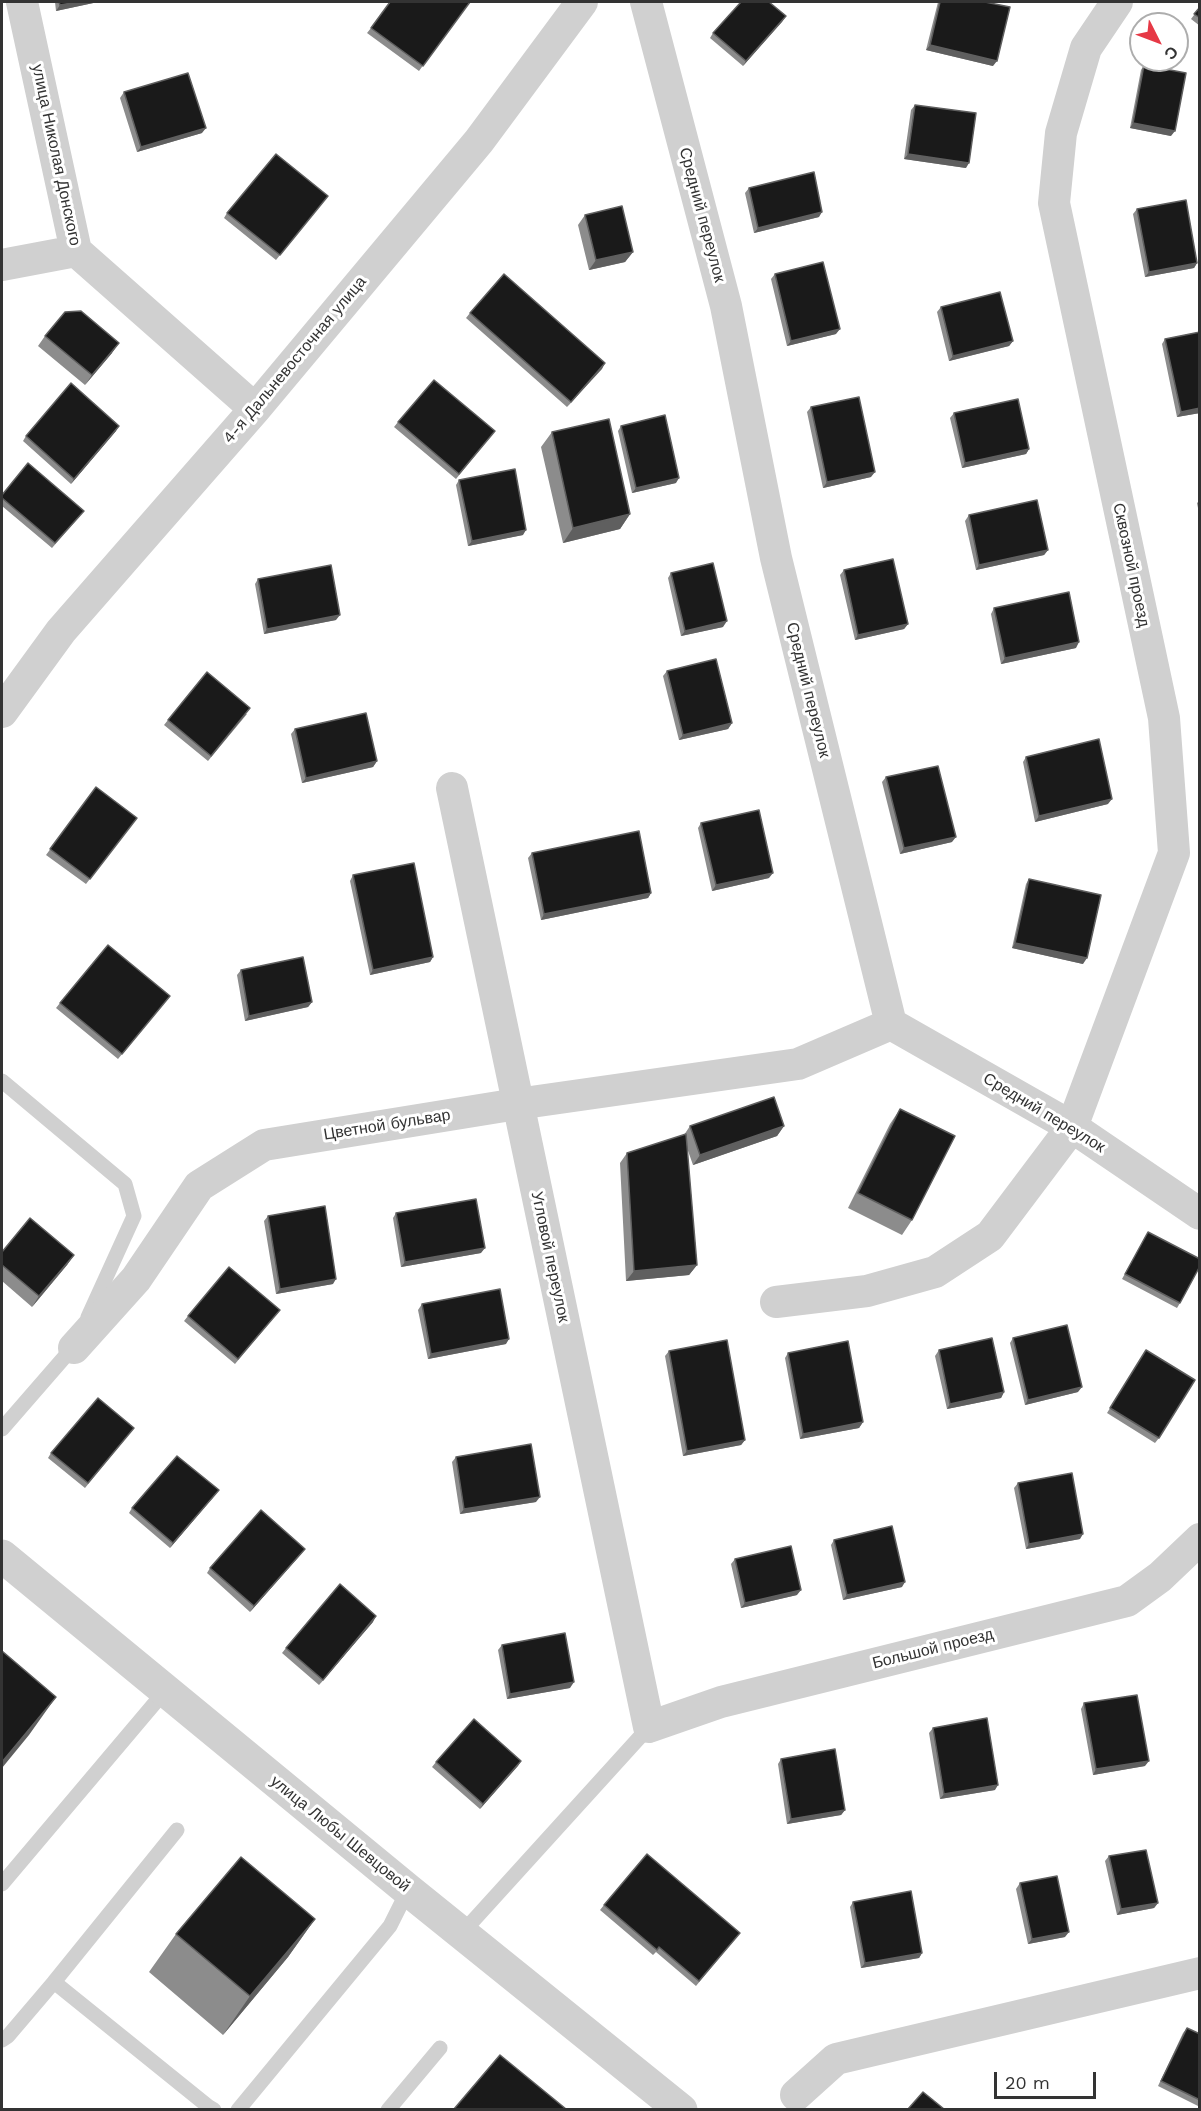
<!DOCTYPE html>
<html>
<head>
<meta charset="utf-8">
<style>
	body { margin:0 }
	#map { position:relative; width:1201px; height:2111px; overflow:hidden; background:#fff; font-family:"Work Sans",sans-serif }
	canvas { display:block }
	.frame { position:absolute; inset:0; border:3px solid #333; pointer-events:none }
	.north { position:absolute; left:1129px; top:12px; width:60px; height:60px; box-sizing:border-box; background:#fff; border:2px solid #adadad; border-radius:50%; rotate:132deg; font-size:16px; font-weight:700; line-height:24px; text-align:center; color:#333 }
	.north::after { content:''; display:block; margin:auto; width:21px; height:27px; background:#e63946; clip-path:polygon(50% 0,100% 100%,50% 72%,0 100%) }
	.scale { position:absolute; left:994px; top:2072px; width:102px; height:27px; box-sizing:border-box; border:3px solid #333; border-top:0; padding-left:8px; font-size:18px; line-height:21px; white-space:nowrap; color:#333; -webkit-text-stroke:4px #fff; paint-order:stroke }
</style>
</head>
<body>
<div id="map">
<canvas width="1201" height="2111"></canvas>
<div class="frame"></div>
<div class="north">С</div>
<div class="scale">20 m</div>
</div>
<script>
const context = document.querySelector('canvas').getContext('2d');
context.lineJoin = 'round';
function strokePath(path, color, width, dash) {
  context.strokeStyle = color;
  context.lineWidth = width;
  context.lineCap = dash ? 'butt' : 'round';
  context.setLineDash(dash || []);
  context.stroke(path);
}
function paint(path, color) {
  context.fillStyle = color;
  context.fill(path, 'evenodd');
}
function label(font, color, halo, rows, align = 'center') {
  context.font = font + ' "Work Sans",sans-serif';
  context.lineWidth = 6;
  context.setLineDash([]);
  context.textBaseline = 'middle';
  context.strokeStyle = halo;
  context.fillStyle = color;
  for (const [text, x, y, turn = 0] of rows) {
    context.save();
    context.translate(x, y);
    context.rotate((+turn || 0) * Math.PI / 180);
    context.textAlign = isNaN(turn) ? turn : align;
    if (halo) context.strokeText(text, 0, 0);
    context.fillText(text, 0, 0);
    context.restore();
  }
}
strokePath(new Path2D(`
	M2,1081L125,1184L134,1216L88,1317
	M2,1429L75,1345
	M177,1830L54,1982L209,2107L214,2110
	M2,1884L165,1691
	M462,1933L649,1727
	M2,2040L8,2036L54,1982
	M238,2110L390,1926L408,1890
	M388,2110L440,2048`), '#d0d0d0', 15);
strokePath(new Path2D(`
	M22,2L76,251L255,409
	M646,2L726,306L776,558L891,1024L1072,1127L1200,1214
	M2,265L76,251
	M2,712L61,631L255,409L479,141L582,2
	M452,788L649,1727L721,1702L1127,1601L1160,1577L1200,1539
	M776,1302L867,1291L935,1272L990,1236L1072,1127L1174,853L1164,718L1054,203L1061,133L1086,48L1117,2
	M74,1348L136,1279L199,1186L264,1145L517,1104L798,1064L891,1024
	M796,2095L836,2059L1200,1973`), '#d0d0d0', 32);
strokePath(new Path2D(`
	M2,1556L408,1890L681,2110`), '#d0d0d0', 33);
paint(new Path2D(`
	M55,2H98L56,11Z
	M470,2L419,71L367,33L371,28Z
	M938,2H985L993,66L926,50Z
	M1200,7V26L1191,19Z
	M786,16L743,66L710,38L713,33Z
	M1144,65L1171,136L1130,128L1141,70Z
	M124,92L202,133L137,152L120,98Z
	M915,105L966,168L904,159L911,110Z
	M749,188L819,217L754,233L745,193Z
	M328,196L276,260L224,218L227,213Z
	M1137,209L1197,263L1194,268L1145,277L1133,214Z
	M585,215L633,252L625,262L589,270L578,225Z
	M775,274L836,334L787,346L771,279Z
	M941,307L1013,341L1009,346L949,361L937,312Z
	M470,313L605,363L567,407L466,318Z
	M1200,332V413L1177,417L1162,344L1165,339Z
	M45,336L112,353L85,385L38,346Z
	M811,407L871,477L823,488L807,412Z
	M954,413L1029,449L1026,454L962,468L950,418Z
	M398,422L495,431L456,479L394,427Z
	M621,426L676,483L632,493L618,431Z
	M116,431L71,484L23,441L26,436Z
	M552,432L630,514L620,529L563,543L541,447Z
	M459,480L523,535L468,546L456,485Z
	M2,495L80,516L52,548L2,506Z
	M1200,500V518L1197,503Z
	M969,515L1048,550L1044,555L976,570L965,521Z
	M844,570L908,624L904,629L855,640L840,575Z
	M671,573L723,627L681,636L668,578Z
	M258,579L336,620L264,634L255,584Z
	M994,608L1076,648L1001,664L991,614Z
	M667,671L732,723L728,729L679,740L663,676Z
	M247,714L208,761L164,725L168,720Z
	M295,729L377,761L373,767L302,783L291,734Z
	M1026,757L1108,804L1035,822L1023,762Z
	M886,777L952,842L900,854L882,782Z
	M96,787L137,818L86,884L46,855Z
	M701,823L769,878L712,891L698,828Z
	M532,853L651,893L648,898L541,920L528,858Z
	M353,875L433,957L430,962L370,975L350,881Z
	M1029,879L1083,964L1012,948L1026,884Z
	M241,970L312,1002L308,1007L245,1021L237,975Z
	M170,996L118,1059L56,1008L60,1003Z
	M900,1109L912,1220L902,1235L848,1208L890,1124Z
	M690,1126H784L777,1136L693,1165L687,1148L697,1265L689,1275L626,1281L620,1163L627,1153L684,1135Z
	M396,1213L481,1253L401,1267L393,1218Z
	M268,1216L333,1284L276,1294L264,1221Z
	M1148,1232L1180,1303L1177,1308L1122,1279Z
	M2,1252L74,1255L67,1265L32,1307L2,1281Z
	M422,1304L506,1344L428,1359L418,1310Z
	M280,1310L235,1364L184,1321L188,1316Z
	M1013,1338L1078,1392L1025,1405L1010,1343Z
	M939,1350L1004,1392L1001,1398L947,1409L935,1356Z
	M669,1351L745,1440L741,1445L683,1456L665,1356Z
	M788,1353L863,1422L859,1428L800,1439L785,1358Z
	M1143,1355L1159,1438L1155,1443L1107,1413Z
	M134,1428L85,1488L48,1458L51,1453Z
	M456,1457L536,1502L460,1514L452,1462Z
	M1018,1483L1080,1539L1026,1549L1014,1488Z
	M215,1495L170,1548L129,1513L132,1508Z
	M834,1540L902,1587L843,1600L831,1545Z
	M301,1554L250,1612L207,1573L210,1568Z
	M735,1559L797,1595L741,1608L731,1564Z
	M373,1622L319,1685L282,1653L286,1648Z
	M502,1645L570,1688L507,1699L498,1650Z
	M1084,1703L1145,1766L1093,1775L1081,1709Z
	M933,1728L995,1790L940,1799L929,1733Z
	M781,1759L845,1810L841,1815L787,1824L778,1764Z
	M521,1761L480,1809L432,1767L436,1762Z
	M1109,1856L1158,1903L1154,1908L1117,1915L1105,1861Z
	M1020,1883L1065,1937L1028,1944L1016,1889Z
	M853,1902L922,1953L919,1958L861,1968L850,1907Z
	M604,1905L740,1933L696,1986L656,1952L653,1955L600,1910Z
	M315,1919L288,1957L223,2035L149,1972L176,1934Z
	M1187,2028L1200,2034V2107L1158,2086L1183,2033Z`), '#8c8c8c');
paint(new Path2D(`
	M78,2H98L56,11L60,5Z
	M786,16L782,22L743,66L746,61Z
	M930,45L997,61L993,66L926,50Z
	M1133,123L1175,131L1171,136L1130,128Z
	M206,128L202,133L137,152L141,147Z
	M908,154L969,163L966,168L904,159Z
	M822,212L819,217L754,233L758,228Z
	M633,252L625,262L589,270L596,260Z
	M1197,263L1194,268L1145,277L1149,272Z
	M840,329L836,334L787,346L791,341Z
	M1013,341L1009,346L949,361L953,356Z
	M119,343L112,353L85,385L92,375Z
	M605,363L602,369L567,407L571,402Z
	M1200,408V413L1177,417L1181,412Z
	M119,426L116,431L71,484L74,479Z
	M1029,449L1026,454L962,468L965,463Z
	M875,472L871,477L823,488L827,482Z
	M679,478L676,483L632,493L636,488Z
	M630,514L620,529L563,543L573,528Z
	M526,530L523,535L468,546L472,541Z
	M1048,550L1044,555L976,570L979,565Z
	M340,615L336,620L264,634L267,629Z
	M727,621L723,627L681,636L685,631Z
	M908,624L904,629L855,640L858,635Z
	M1079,642L1076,648L1001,664L1005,658Z
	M732,723L728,729L679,740L683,735Z
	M377,761L373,767L302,783L306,778Z
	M1112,799L1108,804L1035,822L1039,816Z
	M956,837L952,842L900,854L904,848Z
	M773,873L769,878L712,891L716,885Z
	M651,893L648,898L541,920L544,914Z
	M1015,943L1087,958L1083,964L1012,948Z
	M433,957L430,962L370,975L373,970Z
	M312,1002L308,1007L245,1021L249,1016Z
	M784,1126L777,1136L693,1165L700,1155Z
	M485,1248L481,1253L401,1267L405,1262Z
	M74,1255L67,1265L32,1307L39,1296Z
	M697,1265L689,1275L626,1281L634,1271Z
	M336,1279L333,1284L276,1294L280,1289Z
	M509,1339L506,1344L428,1359L431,1354Z
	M1082,1387L1078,1392L1025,1405L1028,1400Z
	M1004,1392L1001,1398L947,1409L950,1404Z
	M863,1422L859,1428L800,1439L803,1434Z
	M745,1440L741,1445L683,1456L687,1451Z
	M219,1490L215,1495L170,1548L173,1543Z
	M540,1497L536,1502L460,1514L464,1509Z
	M1083,1534L1080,1539L1026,1549L1029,1544Z
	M305,1549L301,1554L250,1612L254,1606Z
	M905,1582L902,1587L843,1600L847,1595Z
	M801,1590L797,1595L741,1608L745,1603Z
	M376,1616L373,1622L319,1685L323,1680Z
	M574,1682L570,1688L507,1699L510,1694Z
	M56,1697L29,1735L2,1768V1762Z
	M521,1761L518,1766L480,1809L483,1804Z
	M1149,1761L1145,1766L1093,1775L1096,1769Z
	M998,1785L995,1790L940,1799L944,1794Z
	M845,1810L841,1815L787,1824L791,1819Z
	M1158,1903L1154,1908L1117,1915L1121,1909Z
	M315,1919L288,1957L223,2035L250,1996Z
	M1069,1932L1065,1937L1028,1944L1032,1939Z
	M922,1953L919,1958L861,1968L865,1963Z`), '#5f5f5f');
const building = new Path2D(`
	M59,2H78L60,5Z
	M390,2H470L423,66L371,28Z
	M741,2H769L786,16L746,61L713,33Z
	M940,2H985L1010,7L997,61L930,45Z
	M1200,7V18L1194,14Z
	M1144,65L1186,73L1175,131L1133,123Z
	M188,73L206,128L141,147L124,92Z
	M915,105L976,113L969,163L908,154Z
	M276,154L328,196L280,255L227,213Z
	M814,172L822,212L758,228L749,188Z
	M1186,200L1197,263L1149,272L1137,209Z
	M622,206L633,252L596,260L585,215Z
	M823,262L840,329L791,341L775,274Z
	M504,274L605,363L571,402L470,313Z
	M1000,292L1013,341L953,356L941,307Z
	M81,311L119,343L92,375L45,336L65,312Z
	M1200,332V408L1181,412L1165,339Z
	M434,380L495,431L459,474L398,422Z
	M71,383L119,426L74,479L26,436Z
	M859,397L875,472L827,482L811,407Z
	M1018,399L1029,449L965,463L954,413Z
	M665,415L679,478L636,488L621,426Z
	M609,419L630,514L573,528L552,432Z
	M28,463L84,511L55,543L2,498V495Z
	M515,469L526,530L472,541L459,480Z
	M1037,500L1048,550L979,565L969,515Z
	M893,559L908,624L858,635L844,570Z
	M713,563L727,621L685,631L671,573Z
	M331,565L340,615L267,629L258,579Z
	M1069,592L1079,642L1005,658L994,608Z
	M716,659L732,723L683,735L667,671Z
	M207,672L250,708L211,756L168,720Z
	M366,713L377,761L306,778L295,729Z
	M1099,739L1112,799L1039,816L1026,757Z
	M938,766L956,837L904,848L886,777Z
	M96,787L137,818L90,879L50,849Z
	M759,810L773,873L716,885L701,823Z
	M639,831L651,893L544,914L532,853Z
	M414,863L433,957L373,970L353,875Z
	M1029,879L1101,895L1087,958L1015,943Z
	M108,945L170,996L122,1054L60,1003Z
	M303,957L312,1002L249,1016L241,970Z
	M774,1097L784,1126L700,1155L690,1126Z
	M900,1109L955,1136L912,1220L858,1193Z
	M686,1134L697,1265L634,1271L627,1153Z
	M476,1199L485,1248L405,1262L396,1213Z
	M325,1206L336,1279L280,1289L268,1216Z
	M30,1218L74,1255L39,1296L2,1265V1252Z
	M1148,1232L1200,1259V1266L1180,1303L1125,1274Z
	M229,1267L280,1310L238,1359L188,1316Z
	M500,1289L509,1339L431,1354L422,1304Z
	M1067,1325L1082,1387L1028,1400L1013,1338Z
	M992,1338L1004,1392L950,1404L939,1350Z
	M727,1340L745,1440L687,1451L669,1351Z
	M848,1341L863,1422L803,1434L788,1353Z
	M1146,1350L1195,1380L1159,1438L1110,1408Z
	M98,1398L134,1428L88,1483L51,1453Z
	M531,1444L540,1497L464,1509L456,1457Z
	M177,1456L219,1490L173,1543L132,1508Z
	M1072,1473L1083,1534L1029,1544L1018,1483Z
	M261,1510L305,1549L254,1606L210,1568Z
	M892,1526L905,1582L847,1595L834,1540Z
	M791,1546L801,1590L745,1603L735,1559Z
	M340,1584L376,1616L323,1680L286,1648Z
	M565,1633L574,1682L510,1694L502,1645Z
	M2,1651L56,1697L2,1762Z
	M1137,1695L1149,1761L1096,1769L1084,1703Z
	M987,1718L998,1785L944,1794L933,1728Z
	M474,1719L521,1761L483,1804L436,1762Z
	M835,1749L845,1810L791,1819L781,1759Z
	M1146,1850L1158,1903L1121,1909L1109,1856Z
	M647,1854L740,1933L699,1981L659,1947L657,1950L604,1905Z
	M241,1857L315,1919L250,1996L176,1934Z
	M1057,1876L1069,1932L1032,1939L1020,1883Z
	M911,1891L922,1953L865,1963L853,1902Z
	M1187,2028L1200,2034V2100L1161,2081Z
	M500,2055L566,2109H454Z
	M923,2092L944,2109H908Z`);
paint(building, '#1a1a1a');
strokePath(building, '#5f5f5f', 1.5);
label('16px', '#333', '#fff', [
	["улица Николая Донского",56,155,78],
	["Средний переулок",702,215,75],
	["4-я Дальневосточная улица",295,360,-50],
	["Сквозной проезд",1131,565,78],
	["Средний переулок",808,690,76],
	["Средний переулок",1044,1113,31],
	["Цветной бульвар",387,1125,-9],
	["Угловой переулок",550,1257,78],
	["Большой проезд",933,1649,-14],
	["улица Любы Шевцовой",340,1834,39]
]);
</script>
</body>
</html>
